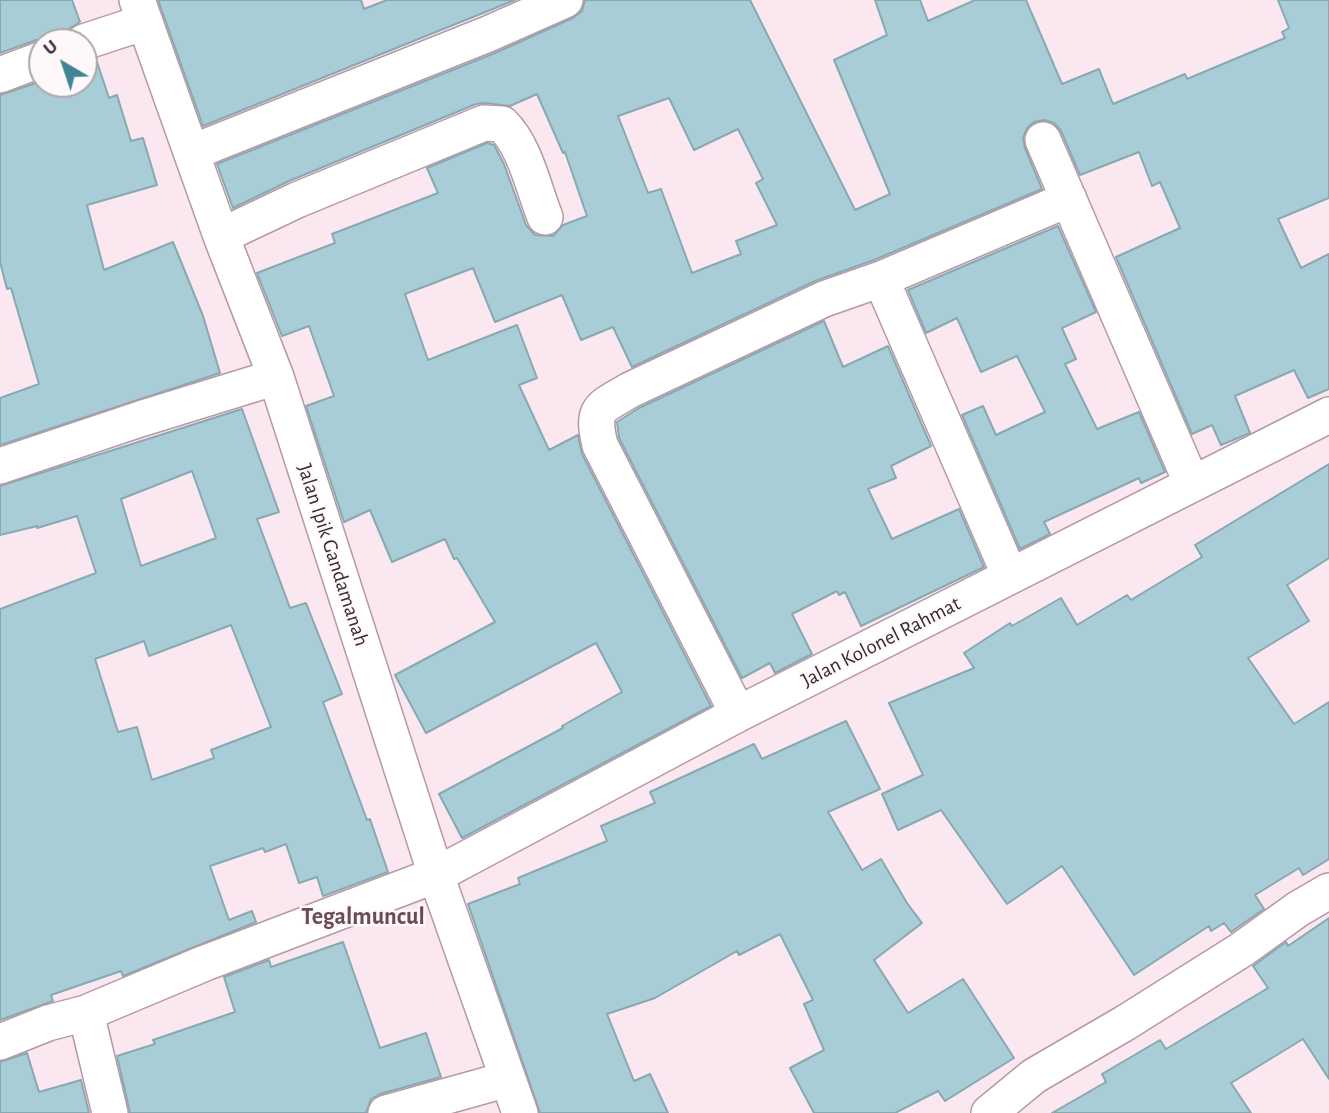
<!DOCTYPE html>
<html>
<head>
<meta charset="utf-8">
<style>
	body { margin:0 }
	#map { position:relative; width:1329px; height:1113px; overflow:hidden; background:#fbe7ef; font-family:"Alegreya Sans",sans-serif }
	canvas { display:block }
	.north { position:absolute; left:28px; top:28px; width:70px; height:70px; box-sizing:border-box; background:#fff8fb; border:2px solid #afa6aa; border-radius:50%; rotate:321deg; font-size:19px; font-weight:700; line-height:28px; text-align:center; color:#372b30 }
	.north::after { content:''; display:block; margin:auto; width:24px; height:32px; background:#418495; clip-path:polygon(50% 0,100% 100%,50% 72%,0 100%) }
</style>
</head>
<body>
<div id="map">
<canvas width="1329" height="1113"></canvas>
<div class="north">U</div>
</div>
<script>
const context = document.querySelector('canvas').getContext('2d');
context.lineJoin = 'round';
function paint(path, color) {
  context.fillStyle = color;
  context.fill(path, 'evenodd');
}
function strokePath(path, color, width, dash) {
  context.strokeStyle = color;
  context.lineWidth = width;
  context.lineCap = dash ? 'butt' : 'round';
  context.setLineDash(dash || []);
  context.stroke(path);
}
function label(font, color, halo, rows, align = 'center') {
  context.font = font + ' "Alegreya Sans",sans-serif';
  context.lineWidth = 5;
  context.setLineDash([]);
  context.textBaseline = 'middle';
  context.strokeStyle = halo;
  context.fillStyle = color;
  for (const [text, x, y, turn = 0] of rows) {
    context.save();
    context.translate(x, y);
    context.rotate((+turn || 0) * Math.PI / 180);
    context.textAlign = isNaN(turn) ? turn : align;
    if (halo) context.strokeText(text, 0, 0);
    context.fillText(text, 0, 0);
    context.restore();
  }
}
const building = new Path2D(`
	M0,0H72L80,22L69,29L64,42L36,40L0,53Z
	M158,0H361L364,9L387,0H515L203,126Z
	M585,0H750L855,210L890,194L834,60L887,35L875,0H920L928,21L975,0H1026L1062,84L1099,69L1113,104L1185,74L1187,79L1285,38L1282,32L1289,28L1278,0H1329V198L1278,219L1301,268L1329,254V389L1308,398L1294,370L1235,396L1250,433L1221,445L1212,425L1192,434L1116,257L1180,228L1160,182L1152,186L1139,152L1080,175L1061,131L1054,123L1045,120L1034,122L1027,128L1023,138L1025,148L1042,189L874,260L815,281L632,367L613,327L581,340L562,295L495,322L473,268L405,294L428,360L517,325L537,378L519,385L549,450L578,435L582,454L711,706L462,838L439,794L563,728L562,726L622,692L596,643L426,733L395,675L495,622L457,558L454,559L445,539L392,562L370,510L344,522L306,406L334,396L309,326L282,336L257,273L335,243L332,234L438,193L427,168L487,143L494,145L504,164L526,225L535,235L553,236L563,225L587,216L565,152L563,153L537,94L510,106L485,103L476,104L289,181L233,208L217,164L495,53L573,18L582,11ZM669,98L694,150L738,129L763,179L756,183L777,225L736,241L741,254L692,273L661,189L648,193L618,116Z
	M96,59L109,98L117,95L131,141L143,138L157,185L87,205L104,270L173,242L203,316L220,373L0,445V398L39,384L11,288L7,289L0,262V95L42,81V84H84V62Z
	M1058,226L1096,312L1062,328L1076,359L1065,364L1097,429L1139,412L1165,472L1141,483L1139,478L1044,522L1050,534L1020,549L962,415L983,406L996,435L1045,412L1017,356L981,372L957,318L926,333L908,290Z
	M824,321L843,367L888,346L931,446L891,466L896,478L868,489L892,539L959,509L984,567L861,626L845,592L839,595L837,591L792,614L812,654L775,673L770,663L742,678L619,438L617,422L639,408Z
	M242,409L279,512L257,519L290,608L306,603L342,694L323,702L367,820L370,819L388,872L323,896L317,877L299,883L286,844L265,852L263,848L210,866L229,920L252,911L256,922L123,976L121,971L51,995L53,1001L0,1020V609L96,573L77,516L37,528V526L0,535V486ZM192,471L216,538L141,566L121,499ZM231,625L271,727L211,750L214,758L152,780L137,727L118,732L95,659L144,641L149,656Z
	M1329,464V558L1287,585L1309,621L1248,658L1294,724L1329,702V859L1303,875L1299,868L1255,895L1264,909L1231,932L1224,923L1211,931L1209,926L1134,975L1062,866L1007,904L941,810L898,830L882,794L923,775L889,703L974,668L964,653L1010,623L1012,626L1061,598L1077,625L1127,595L1131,600L1202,557L1195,545Z
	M846,721L880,789L828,812L862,870L881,859L907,903L922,923L874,960L908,1013L963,979L1014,1058L945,1101L938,1091L895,1113H814L790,1068L824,1050L804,1004L813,1000L780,934L739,955L737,951L655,998L607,1014L634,1081L650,1074L668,1113H540L468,904L520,884L518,878L607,841L601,826L655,803L650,792L754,744L762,759Z
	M1329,918V1079L1303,1039L1231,1083L1251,1113H1052L1106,1082L1102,1074L1160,1040L1166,1049L1268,988L1253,966L1286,942L1288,946Z
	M343,942L380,1048L426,1033L441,1077L380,1094L371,1099L366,1113H130L117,1056L155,1044L153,1040L235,1012L224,977L269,960L271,967Z
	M27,1053L39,1092L81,1080L89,1113H0V1062Z`);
paint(building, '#a9cdd6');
strokePath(building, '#86a9b2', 2);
const minor = new Path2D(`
	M137,0L221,236L276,377L436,875L520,1113
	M84,42L145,22
	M0,75L42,59
	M1043,140L1192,484
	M193,152L488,34L565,0
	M221,236L297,200L484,123L502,124C525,146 533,187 545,217
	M881,279L1010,576
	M0,466L140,419L276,377
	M738,714L600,445C591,407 600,408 630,390L824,299L881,279L1069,199
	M86,1013L110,1113
	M0,1042L48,1023L86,1013L205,963L436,875L738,714L1329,415
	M386,1113L508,1079
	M989,1113L1034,1076L1125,1023L1241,950L1298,909L1329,891`);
strokePath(minor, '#b799a5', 38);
strokePath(minor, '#fff', 35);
label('21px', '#372b30', '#fff8fb', [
	["Jalan Ipik Gandamanah",333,555,72],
	["Jalan Kolonel Rahmat",881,642,-27]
]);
label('bold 24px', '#684d58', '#fff8fb', [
	["Tegalmuncul",363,917]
]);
</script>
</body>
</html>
